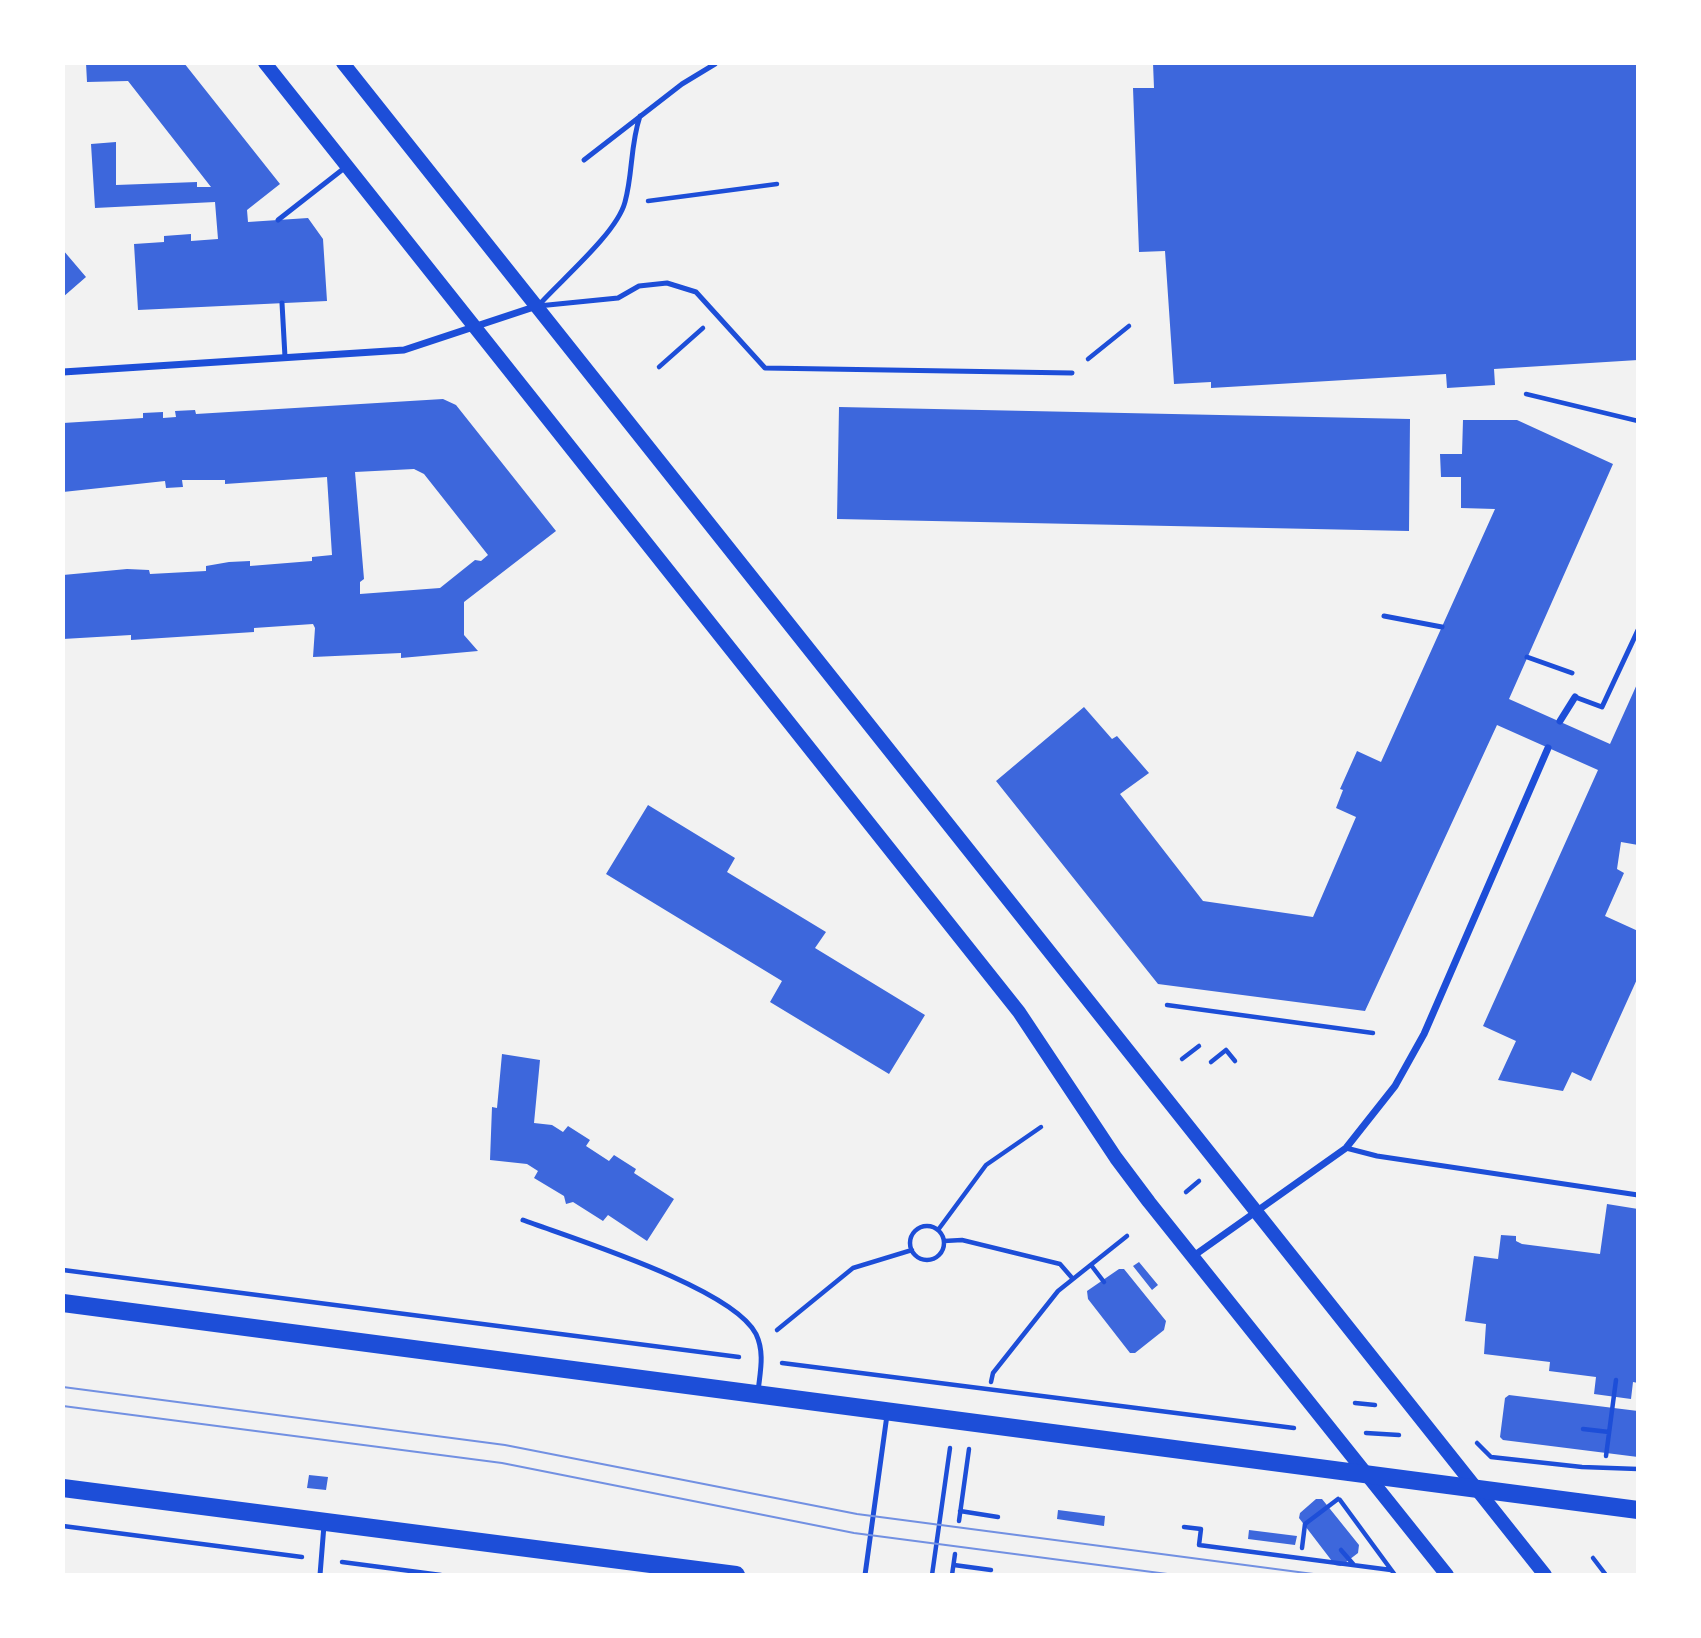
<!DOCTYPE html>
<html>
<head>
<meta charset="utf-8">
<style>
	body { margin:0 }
	#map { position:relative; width:1701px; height:1638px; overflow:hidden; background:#f2f2f2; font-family:Mulish,sans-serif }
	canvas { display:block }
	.frame { position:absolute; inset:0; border:65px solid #fff; pointer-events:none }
</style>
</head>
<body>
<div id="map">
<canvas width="1701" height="1638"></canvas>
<div class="frame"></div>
</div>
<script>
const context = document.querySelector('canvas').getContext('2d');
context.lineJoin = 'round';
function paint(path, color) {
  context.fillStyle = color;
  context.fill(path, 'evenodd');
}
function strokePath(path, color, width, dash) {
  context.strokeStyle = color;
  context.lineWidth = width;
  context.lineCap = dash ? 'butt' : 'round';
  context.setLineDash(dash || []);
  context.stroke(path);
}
paint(new Path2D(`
	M86,63H184L280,184L247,210L248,222L308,218L323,239L327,301L138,310L134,244L164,242V236L191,234V241L218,239L215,202L95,208L91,144L116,142V185L197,182V187H211L128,81L87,82Z
	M1153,63H1638V360L1494,369L1495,385L1447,388L1446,374L1211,388V382L1174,384L1165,251L1139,252L1133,88H1154Z
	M63,250L86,277L63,297Z
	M443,399L456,405L556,531L464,602V635L478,651L401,658V653L313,657L315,628L313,624L254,628V632L131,640V635L63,639V575L127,569L149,570L150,574L206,571V566L229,562L250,561V566L312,561V557L332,555L327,477L225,484V480H182L183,487L166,488L165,481L63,492V423L143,418V413L163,412V418L176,417L175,411L195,410L196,414ZM414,469L424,474L488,555L481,561L475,560L440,588L360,594V582L364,579L355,472Z
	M839,407L1410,419L1409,531L837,519Z
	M1463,420H1517L1613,464L1509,699L1610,744L1638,682V845L1621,842L1617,869L1624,873L1605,916L1638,931V977L1591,1081L1572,1072L1563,1091L1498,1080L1516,1041L1483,1026L1598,770L1497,725L1365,1011L1158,984L996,781L1084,707L1112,739L1117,736L1149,773L1120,794L1203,901L1313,917L1356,817L1336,808L1343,790L1340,789L1357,751L1381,762L1495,509L1461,508V477H1441L1440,454H1462Z
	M648,805L735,858L727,872L826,932L815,948L925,1015L889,1074L770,1002L782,981L606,874Z
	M502,1054L540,1060L534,1123L552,1125L563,1132L568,1126L590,1140L586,1146L609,1161L614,1155L636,1169L634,1173L674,1199L647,1241L608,1215L603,1221L573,1202L566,1204L564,1196L534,1178L538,1171L527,1164L490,1160L492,1107L497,1108Z
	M1607,1204L1638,1209V1383L1633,1382L1631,1399L1594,1394L1596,1377L1549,1371L1550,1362L1484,1354L1486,1324L1465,1321L1474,1256L1498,1259L1501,1235L1516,1236V1241L1522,1244L1600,1254Z
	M1139,1262L1158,1285L1152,1290L1133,1266Z
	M1119,1269H1124L1166,1321L1164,1330L1135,1353H1130L1088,1299L1087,1291Z
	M1509,1395L1638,1411V1457L1503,1440L1500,1437L1505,1398Z
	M309,1475L328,1477L326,1490L307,1488Z
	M1316,1499H1322L1359,1545L1358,1553L1341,1566L1335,1565L1299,1518L1300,1513Z
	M1058,1510L1105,1516L1104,1526L1057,1519Z
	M1249,1530L1297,1536L1295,1545L1248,1539Z`), '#3d67dc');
strokePath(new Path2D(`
	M648,201L777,184
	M1088,359L1129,326
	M659,367L703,328
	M1526,394L1638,421
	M1167,1005L1373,1033
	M1182,1059L1199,1046
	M1211,1062L1226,1050L1235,1061
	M1186,1192L1199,1181
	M910 1243a17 17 0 1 1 34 0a17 17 0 1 1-34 0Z
	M938,1230L986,1165L1041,1127
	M944,1241L962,1240L1060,1264L1073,1279
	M1091,1265L1104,1282
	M63,1270L739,1357
	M777,1330L853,1268L912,1250
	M782,1363L1294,1428
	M991,1382L993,1373L1058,1291L1127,1236
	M1355,1403L1375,1405
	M1583,1429L1609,1432
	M1366,1433L1399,1435
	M1477,1443L1491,1457L1582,1467L1638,1469
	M1606,1456L1616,1380
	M1340,1500L1395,1575
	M960,1511L998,1517
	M959,1521L969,1449
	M63,1526L302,1557
	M1184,1527L1201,1529L1199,1545L1391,1570
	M1302,1548L1305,1524L1338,1499
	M1341,1550L1354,1565
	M1593,1558L1606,1575
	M342,1562L441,1575
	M954,1565L991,1570
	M932,1575L950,1448
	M952,1575L955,1554`), '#1d4ed8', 4.5);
strokePath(new Path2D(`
	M584,160L682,84L715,64
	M278,220L347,166
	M282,303L285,357
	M538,306L618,298L639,286L667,283L696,292L765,368L1072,373
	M538,306C561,280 617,233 625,202C633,173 630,146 640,116
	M1384,616L1442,627
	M1527,657L1572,673
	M1575,697L1602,707L1638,630
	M1346,1148L1377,1156L1638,1195
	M523,1220C574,1239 733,1288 756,1334C765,1353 760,1372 758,1392
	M320,1575L324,1525
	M865,1575L887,1415`), '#1d4ed8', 5);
strokePath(new Path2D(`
	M63,372L404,350L537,306
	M1560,721L1575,697
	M1192,1257L1346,1148L1395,1086L1424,1034L1548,748`), '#1d4ed8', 7);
strokePath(new Path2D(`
	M265,63L1019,1012L1116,1158L1149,1202L1447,1575
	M343,63L1545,1575`), '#1d4ed8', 14);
strokePath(new Path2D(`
	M63,1303L1638,1510
	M63,1488L736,1575`), '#1d4ed8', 18);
strokePath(new Path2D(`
	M63,1387L505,1445L857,1514L1321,1575
	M63,1406L502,1463L854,1533L1175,1575`), '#7290e2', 2);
</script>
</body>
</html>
